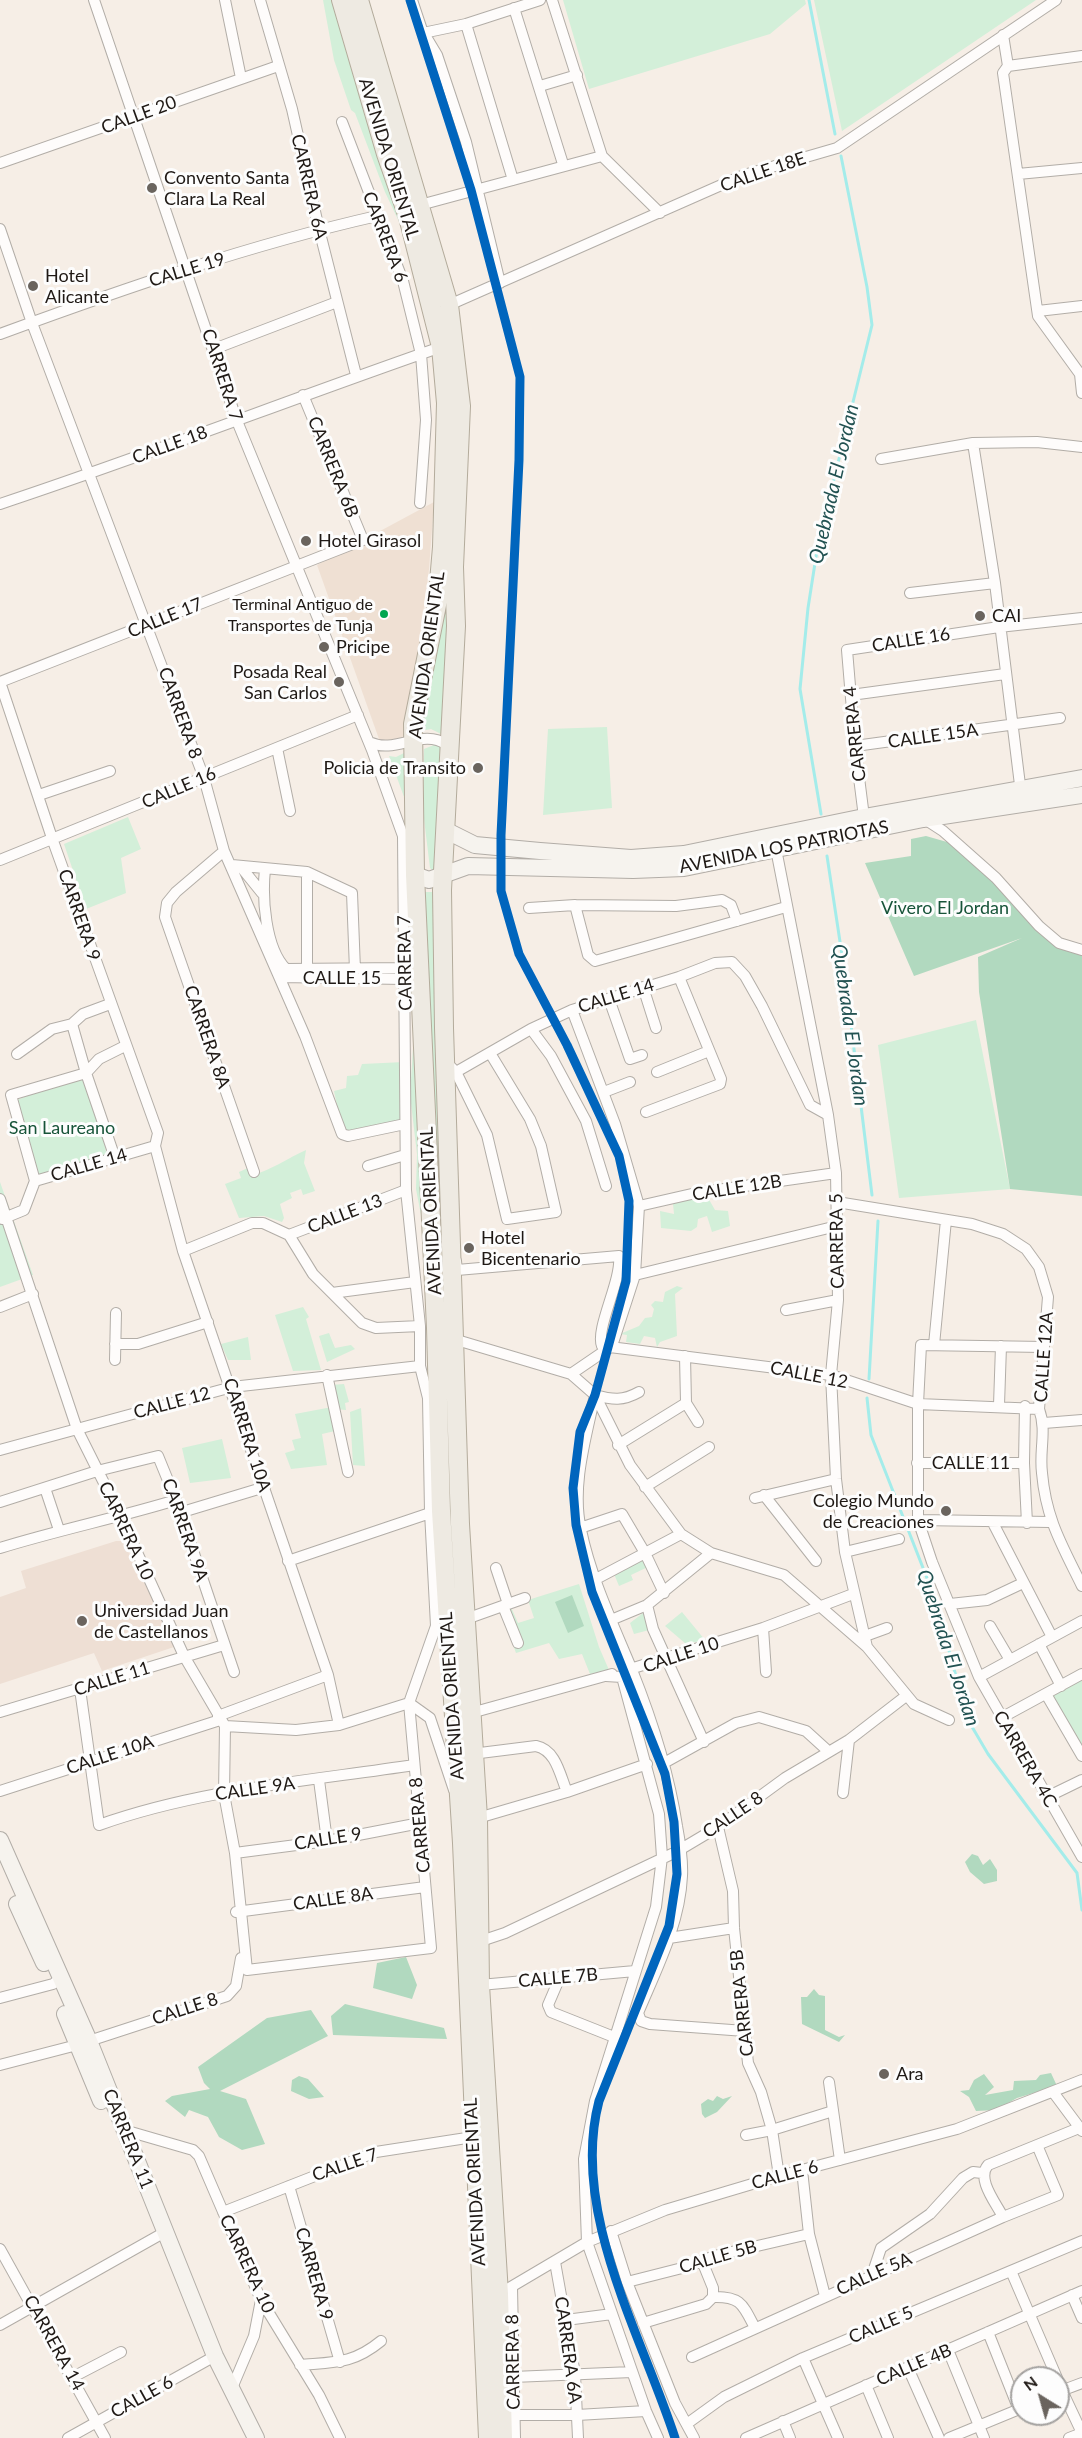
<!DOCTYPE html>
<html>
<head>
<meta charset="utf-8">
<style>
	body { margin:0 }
	#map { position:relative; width:1082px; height:2438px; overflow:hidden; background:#f6eee6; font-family:Lato,sans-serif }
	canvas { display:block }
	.north { position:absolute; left:1010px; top:2366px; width:60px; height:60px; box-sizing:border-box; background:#fdfdfd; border:2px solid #a4a2a0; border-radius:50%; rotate:323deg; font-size:16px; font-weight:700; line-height:24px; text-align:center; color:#1f1915 }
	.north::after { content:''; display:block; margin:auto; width:21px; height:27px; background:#6a645e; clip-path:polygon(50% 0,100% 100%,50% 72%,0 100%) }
</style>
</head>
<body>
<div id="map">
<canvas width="1082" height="2438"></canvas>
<div class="north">N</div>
</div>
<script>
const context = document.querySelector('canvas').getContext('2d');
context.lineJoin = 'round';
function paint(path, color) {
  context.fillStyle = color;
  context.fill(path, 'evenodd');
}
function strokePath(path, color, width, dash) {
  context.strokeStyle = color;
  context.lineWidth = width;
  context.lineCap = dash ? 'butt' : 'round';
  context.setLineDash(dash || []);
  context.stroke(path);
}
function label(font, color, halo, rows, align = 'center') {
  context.font = font + ' Lato,sans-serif';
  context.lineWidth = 6;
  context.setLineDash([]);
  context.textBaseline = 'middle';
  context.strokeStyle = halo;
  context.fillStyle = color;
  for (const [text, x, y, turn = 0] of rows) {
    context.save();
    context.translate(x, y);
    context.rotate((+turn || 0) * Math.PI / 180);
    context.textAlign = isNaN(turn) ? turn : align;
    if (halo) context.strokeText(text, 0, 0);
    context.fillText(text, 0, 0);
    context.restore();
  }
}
paint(new Path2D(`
	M434,502L429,569L407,733L394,743L379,739L317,565Z`), '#efe0d3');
paint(new Path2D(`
	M116,1541H123L177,1646L102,1671L94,1653L0,1684V1597L26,1588L21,1571Z`), '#eedfd4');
paint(new Path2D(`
	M323,0H337L417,260L385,192L355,113L351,110L334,60Z
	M563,0H805L806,4L770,34L589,89Z
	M814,0H1036L842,131Z
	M445,604L448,616L441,734L431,729L420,731Z
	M607,727L612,808L543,815L548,729Z
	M434,745L440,746L442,752V814L434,872L430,868L423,811L424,749Z
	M408,751L407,805L389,756L396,757Z
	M128,817L141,849L121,858L126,893L86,909L64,844Z
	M424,892H437L446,1256L444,1332Z
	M976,1020L1010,1189L899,1198L878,1045Z
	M414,1033L425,1236L416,1189L417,1154L410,1095Z
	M404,1062V1122L343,1135L334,1091L346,1088L347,1076L358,1075L362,1064Z
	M86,1073L107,1155L38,1177L17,1100Z
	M306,1150L304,1163L315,1191L303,1195L301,1189L290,1193L292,1198L280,1204L284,1218L282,1222L264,1216L239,1218L225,1184L241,1178L239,1172L248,1168L251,1175C266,1173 290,1157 306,1150Z
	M0,1182L33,1275L0,1287Z
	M707,1196L715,1210L728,1211L730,1226L712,1232L707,1216L698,1219L697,1227L691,1231L661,1228L660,1211L674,1214L673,1204L681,1199Z
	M677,1286L683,1288L675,1294L677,1336L660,1342L657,1347L655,1338L644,1336L640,1344L626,1342L627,1335L620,1334L639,1326L645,1318L652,1317L654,1309L651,1305L655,1301L663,1302L665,1292Z
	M303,1307L309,1317L306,1319L321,1370L293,1371L275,1315Z
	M329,1333L335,1348L351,1345L355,1349L327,1362L319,1336Z
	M248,1337L251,1360H228L221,1344Z
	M344,1384L349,1402L345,1403L346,1410L335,1409L331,1385Z
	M332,1407L335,1431L322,1434L327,1465L291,1469L285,1453L295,1450L292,1440L301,1438L295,1414Z
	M361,1408L365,1466L353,1465L350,1412Z
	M222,1439L231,1478L190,1483L182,1448Z
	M645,1554L650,1566L631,1575L633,1580L619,1586L612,1569Z
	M579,1584L599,1647L609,1670L590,1674L582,1654L559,1659L549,1643L516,1653L500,1609L511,1607L518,1623L534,1618L528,1600Z
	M647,1610L653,1629L634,1634L630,1623Z
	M682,1612L705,1640L686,1644L665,1626Z
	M1082,1680V1747L1053,1696Z`), '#d3efd9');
paint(new Path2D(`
	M926,836L947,842L996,878L1039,931L1082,952V1196L1010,1189L979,992L978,957L1022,938L914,976L865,863L911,856V839Z
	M572,1595L584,1626L568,1633L555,1602Z
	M972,1854L978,1856L983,1865L990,1859L997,1870V1881L984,1884L970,1872L965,1862Z
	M406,1957L417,1985L412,1999L373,1988L377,1963Z
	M814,1989L819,1995L825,1996V2030L839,2037L845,2035L839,2042L802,2024L801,1997H807Z
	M345,2004L444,2028L447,2039L333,2035L331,2016Z
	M311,2010L328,2036L220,2091L246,2099L265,2144L242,2150L219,2137L208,2117L189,2110L185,2117L165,2101L172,2096L210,2089L204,2083L198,2067L267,2018Z
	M1051,2073L1057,2086L1017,2098L996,2110L976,2111L969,2097L960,2091L969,2090L974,2080L984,2074L994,2087L985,2095L1013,2090L1014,2081L1036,2080L1040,2075Z
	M299,2076L308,2079L324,2097L309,2099L291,2091L292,2080Z
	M717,2096L723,2099L732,2096L717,2112L705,2118L702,2114L701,2104L708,2099L713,2101Z`), '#b1d9bf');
strokePath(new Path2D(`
	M809,0L835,134
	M821,814L800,689L808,608L818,544L872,325L867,287L841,156
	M827,856L844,968L872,1195
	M869,1379L878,1221
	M867,1398L871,1435L934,1596L968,1720L988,1754L1077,1873L1082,1910`), '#a4ecea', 3);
const street = new Path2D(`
	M94,0L237,421L372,750L403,836L406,1190L420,1326V1366L428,1398L430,1512L436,1626
	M225,0L241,78
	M260,0L292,109L319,229L356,375
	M412,0L422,30L437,55L466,142L500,283
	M552,0L602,156L660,213
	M514,8L563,164
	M466,24L513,180
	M423,33L466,24L540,0
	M1003,35L1008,66L1003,73L1038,316L1080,374L1082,393
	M1008,66L1082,56
	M540,86L577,75
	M342,122L403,281L421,354L426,420L420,503
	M0,163L278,66
	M1018,174L1082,168
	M420,205L602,156
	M0,229L32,323L204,778L224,851L305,1036L342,1134L348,1136L405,1124
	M449,305L744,175L837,148L1056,0
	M1038,311L1082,306
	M0,334C123,289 249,245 377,216
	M214,349L337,302
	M973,443L995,583L1021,793
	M881,459L973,443L1037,442L1082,447
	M0,504C148,455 294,398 441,347
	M910,593L995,583
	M0,682L53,841L158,1133L155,1146L183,1251L328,1675L339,1725
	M0,682L363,540L303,395
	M851,695L1005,674
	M369,742C396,755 422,727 447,745
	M855,746L1060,718
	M277,748L290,811
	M39,795L110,771
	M864,817L855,746L847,650L999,627L1082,618
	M923,818L943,831L996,878L1039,926L1059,943L1082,950
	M775,844L828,1115L836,1173L838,1300L831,1375L836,1479L845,1552L867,1647
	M224,851L176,892L167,903L165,917L254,1172
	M0,860L358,715
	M232,865L307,872L352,893L355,970
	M241,867L262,893
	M265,869C262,897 265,948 286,969L404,968
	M575,905L676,906L722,900L731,905L737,921
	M529,908L575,905L588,955L595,961L786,907
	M307,970V872
	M280,977L404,979
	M643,987L656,1028
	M609,999L630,1059L642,1055
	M72,1024L86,1073L115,1158
	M531,1029L551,1056L586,1121L606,1186
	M17,1054L52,1029L72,1024L83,1014L110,1004
	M446,1062L456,1072L531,1029L572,1010L679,977L715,963L732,962L745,976L762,1006L810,1105L828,1115
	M456,1072L487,1135L507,1219L556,1212L541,1146L530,1119L490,1053
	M657,1072L709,1051
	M604,1092L630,1082
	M646,1112L720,1084L721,1079L679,977
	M368,1166L405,1155
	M35,1181L11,1095L86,1073L99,1059L125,1046
	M0,1199L77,1429L121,1517L184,1656L225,1726L224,1794L235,1853L247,1970L431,1948L409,1703L436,1626L441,1621
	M837,1202L972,1224L1003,1234L1026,1249L1039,1267L1048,1297L1039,1409C1047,1431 1039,1450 1042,1473C1046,1519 1062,1545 1082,1586
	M639,1206L696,1193L836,1173
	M2,1219L24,1210L35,1181L155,1146
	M289,1235L313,1274L362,1323L376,1328L420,1326
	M183,1251L252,1223H263L289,1235L406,1190
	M456,1261L457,1270L619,1256C622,1280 595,1329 602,1346L831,1375L918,1404L1039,1409
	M635,1275L837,1226
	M332,1293L415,1282
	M0,1307L33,1294
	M786,1310L838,1300
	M450,1338L571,1374L595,1395L630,1465L681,1534L711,1553L784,1575L867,1647L914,1704L949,1720
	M115,1344H138L208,1322
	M934,1345L946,1220
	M1043,1347L921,1345L918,1404V1520L932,1562L979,1677L1082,1857
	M685,1356L686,1403
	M115,1360L116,1313
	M571,1374L612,1346L635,1275L639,1206L615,1124L572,1010
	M327,1375L348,1472
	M639,1392C623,1401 613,1400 595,1395C586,1438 571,1486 581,1530C591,1578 613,1624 632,1670C652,1720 669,1773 677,1826C680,1842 683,1859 682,1876C680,1924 656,1970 638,2013L641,2021L650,2024L745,2031
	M686,1403L698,1422
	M999,1405L1001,1346
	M1025,1406L1024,1463L1027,1523
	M1044,1423L1082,1420
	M618,1445L686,1403
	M0,1450L232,1387L420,1366
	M917,1463H1024
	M645,1487L709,1447
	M45,1488L59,1530
	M764,1495L816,1561
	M755,1498L836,1479
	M0,1502L97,1471L158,1456L176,1500L234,1672
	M179,1513L265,1487
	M918,1520L1050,1522
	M993,1523L1052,1637
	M580,1528L622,1514L645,1553L664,1593
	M0,1548C58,1530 117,1518 176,1500
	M845,1552L899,1539
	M288,1561L436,1511
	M496,1568L508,1604
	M596,1579L681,1534
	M950,1604L987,1600L1023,1583
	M647,1605L653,1629L704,1742
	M503,1606L518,1643
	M466,1619L525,1598
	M611,1620L647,1605L711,1553
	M990,1626L1010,1660
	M763,1628L766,1672
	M865,1636L887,1628
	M1039,1644L1061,1686
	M627,1670L763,1628L853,1594
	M606,1676L622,1677L659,1814L662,1857L656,1907L595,2101L584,2159L587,2242L646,2411L658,2438
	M979,1677L1082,1621
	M80,1689L99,1825C200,1789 309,1781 414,1765
	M1046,1694L1082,1756
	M409,1703L430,1718L454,1790
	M0,1712L224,1645
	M471,1713L612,1674
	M218,1716L328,1675
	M1001,1718L1082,1674
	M225,1726L296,1730L339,1725L409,1703
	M472,1754L536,1746C556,1750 560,1775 567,1792
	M664,1763L736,1723L759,1717L806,1731L828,1751
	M319,1780L327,1841
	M0,1791L220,1720
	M843,1793L849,1740
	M1047,1797L1082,1780
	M478,1818L567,1792L647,1764
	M718,1827L733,1891L734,1928L748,2063L761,2092L772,2130L779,2176
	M235,1853L327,1841L420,1823
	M236,1912L425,1887
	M669,1938L734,1928
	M481,1941L505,1933L676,1852L718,1827L785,1778L849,1740L906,1696
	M560,1977L548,2005L551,2012L614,2037
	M480,1985L635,1971
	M0,1998L53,1984L61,1978
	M89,2041L227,1996L236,1986L241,1958
	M0,2065L77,2045
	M829,2082L840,2160
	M1053,2092L1082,2131
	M124,2130L193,2150L199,2156L261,2300L319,2395L340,2438
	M746,2135L772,2130L833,2111
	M802,2170L809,2234L825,2296
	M289,2186L340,2362
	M223,2212L376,2152L473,2137
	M1003,2217C996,2203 976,2179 988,2165L1079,2128
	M611,2231L627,2282L675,2403L694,2438
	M0,2249L105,2438
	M702,2261L713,2288V2297
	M555,2262L575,2374L578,2438
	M1011,2271L1057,2378
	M872,2275L881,2248L930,2214L963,2178L973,2172L982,2173
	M627,2282L690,2266L714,2256L809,2234
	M512,2287L515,2438
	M499,2294L587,2242L665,2210L779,2176L957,2129L1082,2080
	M1072,2295L1082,2318
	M713,2297C741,2296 743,2305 755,2328
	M566,2320L612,2314
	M643,2323L706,2304L713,2297
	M0,2325L165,2232
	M988,2332L1019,2410
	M948,2350L984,2438
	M692,2357L1003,2217L1058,2195L1037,2145
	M803,2358L838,2438
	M300,2365C335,2362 353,2364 381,2341
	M908,2368L939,2438
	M73,2377L121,2352
	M513,2377L632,2372
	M1058,2382L1082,2433
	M866,2385L888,2438
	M232,2388L254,2336L261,2300
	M1058,2392L1082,2383
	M514,2415H577L646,2411
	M783,2421L790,2438
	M688,2423L724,2397L803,2358L1082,2241
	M68,2438L215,2356
	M746,2438L1082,2291
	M949,2438L1022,2408
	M1069,2438L1082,2433`);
const secondary = new Path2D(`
	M445,830L475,845L540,851L631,858L684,854L864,817L1082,778
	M415,875L429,880L468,866L633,870L684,868L923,819L1082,795
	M0,1840L89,2041L215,2356L256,2438
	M17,1904L44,1963
	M65,2014L101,2101`);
const primary = new Path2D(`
	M341,0L386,154L408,217L441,347L446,403L442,547L437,605L413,724L415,875L436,1328L441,1511L462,1843L488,2438
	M359,0L449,305L461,406L454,567L456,626L442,890L444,1028L460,1524L478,1818L480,1985L499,2294L503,2438`);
strokePath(street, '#b2ada7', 12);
strokePath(secondary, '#b2ada7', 18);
strokePath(primary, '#b3ab9b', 20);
strokePath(street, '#fefcfb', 10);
strokePath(secondary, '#f6f3ee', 16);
strokePath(primary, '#eeeae2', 18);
strokePath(new Path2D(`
	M410,0L471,190L520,377L519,460L501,835V891L519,954L567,1045L619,1156L629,1201L626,1281L595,1395L580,1432L573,1488L576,1525L592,1592L665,1774L674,1822L677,1874L669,1926L599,2101C570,2211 641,2334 675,2438`), '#0065bd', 9);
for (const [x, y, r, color] of [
	[152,188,6,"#6a645e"],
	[33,286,6,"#6a645e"],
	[306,541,6,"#6a645e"],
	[384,614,5,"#00a651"],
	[980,616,6,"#6a645e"],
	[324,647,6,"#6a645e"],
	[339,682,6,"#6a645e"],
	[478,768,6,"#6a645e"],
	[469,1248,6,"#6a645e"],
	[946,1511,6,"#6a645e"],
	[82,1621,6,"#6a645e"],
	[884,2074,6,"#6a645e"]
]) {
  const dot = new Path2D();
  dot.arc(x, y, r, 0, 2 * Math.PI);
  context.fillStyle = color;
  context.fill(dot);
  strokePath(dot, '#fdfdfd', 2);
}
label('16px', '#1f1915', '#fdfdfd', [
	["Terminal Antiguo de",373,605],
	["Transportes de Tunja",373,626]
], 'right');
label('18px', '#1f1915', '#fdfdfd', [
	["CALLE 20",139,115,-20],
	["AVENIDA ORIENTAL",389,159,73],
	["CALLE 18E",763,172,-19],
	["CARRERA 6A",309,187,77],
	["CARRERA 6",385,237,69],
	["CALLE 19",187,270,-17],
	["CARRERA 7",222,375,72],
	["CALLE 18",170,445,-20],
	["CARRERA 6B",333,467,68],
	["CALLE 17",165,618,-22],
	["CALLE 16",911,640,-9],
	["AVENIDA ORIENTAL",427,655,-82],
	["CARRERA 8",180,713,70],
	["CARRERA 4",855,734,-96],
	["CALLE 15A",933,736,-8],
	["CALLE 16",179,788,-23],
	["AVENIDA LOS PATRIOTAS",784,847,-11],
	["CARRERA 9",79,915,71],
	["CARRERA 7",405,963,-91],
	["CALLE 15",342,978],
	["CALLE 14",616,996,-17],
	["CARRERA 8A",207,1037,71],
	["CALLE 14",89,1165,-16],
	["CALLE 12B",737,1188,-9],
	["AVENIDA ORIENTAL",431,1211,-93],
	["CALLE 13",345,1214,-21],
	["CARRERA 5",837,1241,-91],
	["CALLE 12A",1044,1357,-86],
	["CALLE 12",809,1375,11],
	["CALLE 12",172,1403,-15],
	["CARRERA 10A",247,1435,72],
	["CALLE 11",971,1463],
	["CARRERA 9A",185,1530,71],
	["CARRERA 10",126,1531,65],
	["CALLE 10",681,1655,-18],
	["CALLE 11",112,1679,-17],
	["AVENIDA ORIENTAL",452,1696,-94],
	["CALLE 10A",110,1755,-18],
	["CARRERA 4C",1025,1759,60],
	["CALLE 9A",255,1789,-8],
	["CALLE 8",733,1815,-34],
	["CARRERA 8",420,1825,-95],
	["CALLE 9",328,1839,-9],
	["CALLE 8A",333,1899,-8],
	["CALLE 7B",558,1978,-5],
	["CARRERA 5B",742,2003,-96],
	["CALLE 8",185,2009,-18],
	["CARRERA 11",128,2139,68],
	["CALLE 7",345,2165,-19],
	["CALLE 6",785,2175,-15],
	["AVENIDA ORIENTAL",475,2182,-93],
	["CALLE 5B",718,2257,-16],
	["CARRERA 10",247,2264,65],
	["CARRERA 9",314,2274,74],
	["CALLE 5A",874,2274,-24],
	["CALLE 5",881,2325,-23],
	["CARRERA 14",54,2343,61],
	["CARRERA 6A",568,2350,82],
	["CARRERA 8",513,2362,-91],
	["CALLE 4B",914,2365,-23],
	["CALLE 6",142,2397,-29]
]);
label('18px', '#1f1915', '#fdfdfd', [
	["Convento Santa",164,178],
	["Clara La Real",164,199],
	["Hotel",45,276],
	["Alicante",45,297],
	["Hotel Girasol",318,541],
	["CAI",992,616],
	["Pricipe",336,647],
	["Posada Real",327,672,"right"],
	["San Carlos",327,693,"right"],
	["Policia de Transito",466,768,"right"],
	["Hotel",481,1238],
	["Bicentenario",481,1259],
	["Colegio Mundo",934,1501,"right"],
	["de Creaciones",934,1522,"right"],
	["Universidad Juan",94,1611],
	["de Castellanos",94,1632],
	["Ara",896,2074]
], 'left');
label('18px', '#175439', '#fdfdfd', [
	["Vivero El Jordan",945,908],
	["San Laureano",62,1128]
]);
label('italic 20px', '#225252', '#fdfdfd', [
	["Quebrada El Jordan",834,484,-77],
	["Quebrada El Jordan",850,1025,82],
	["Quebrada El Jordan",948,1648,72]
]);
</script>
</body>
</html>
